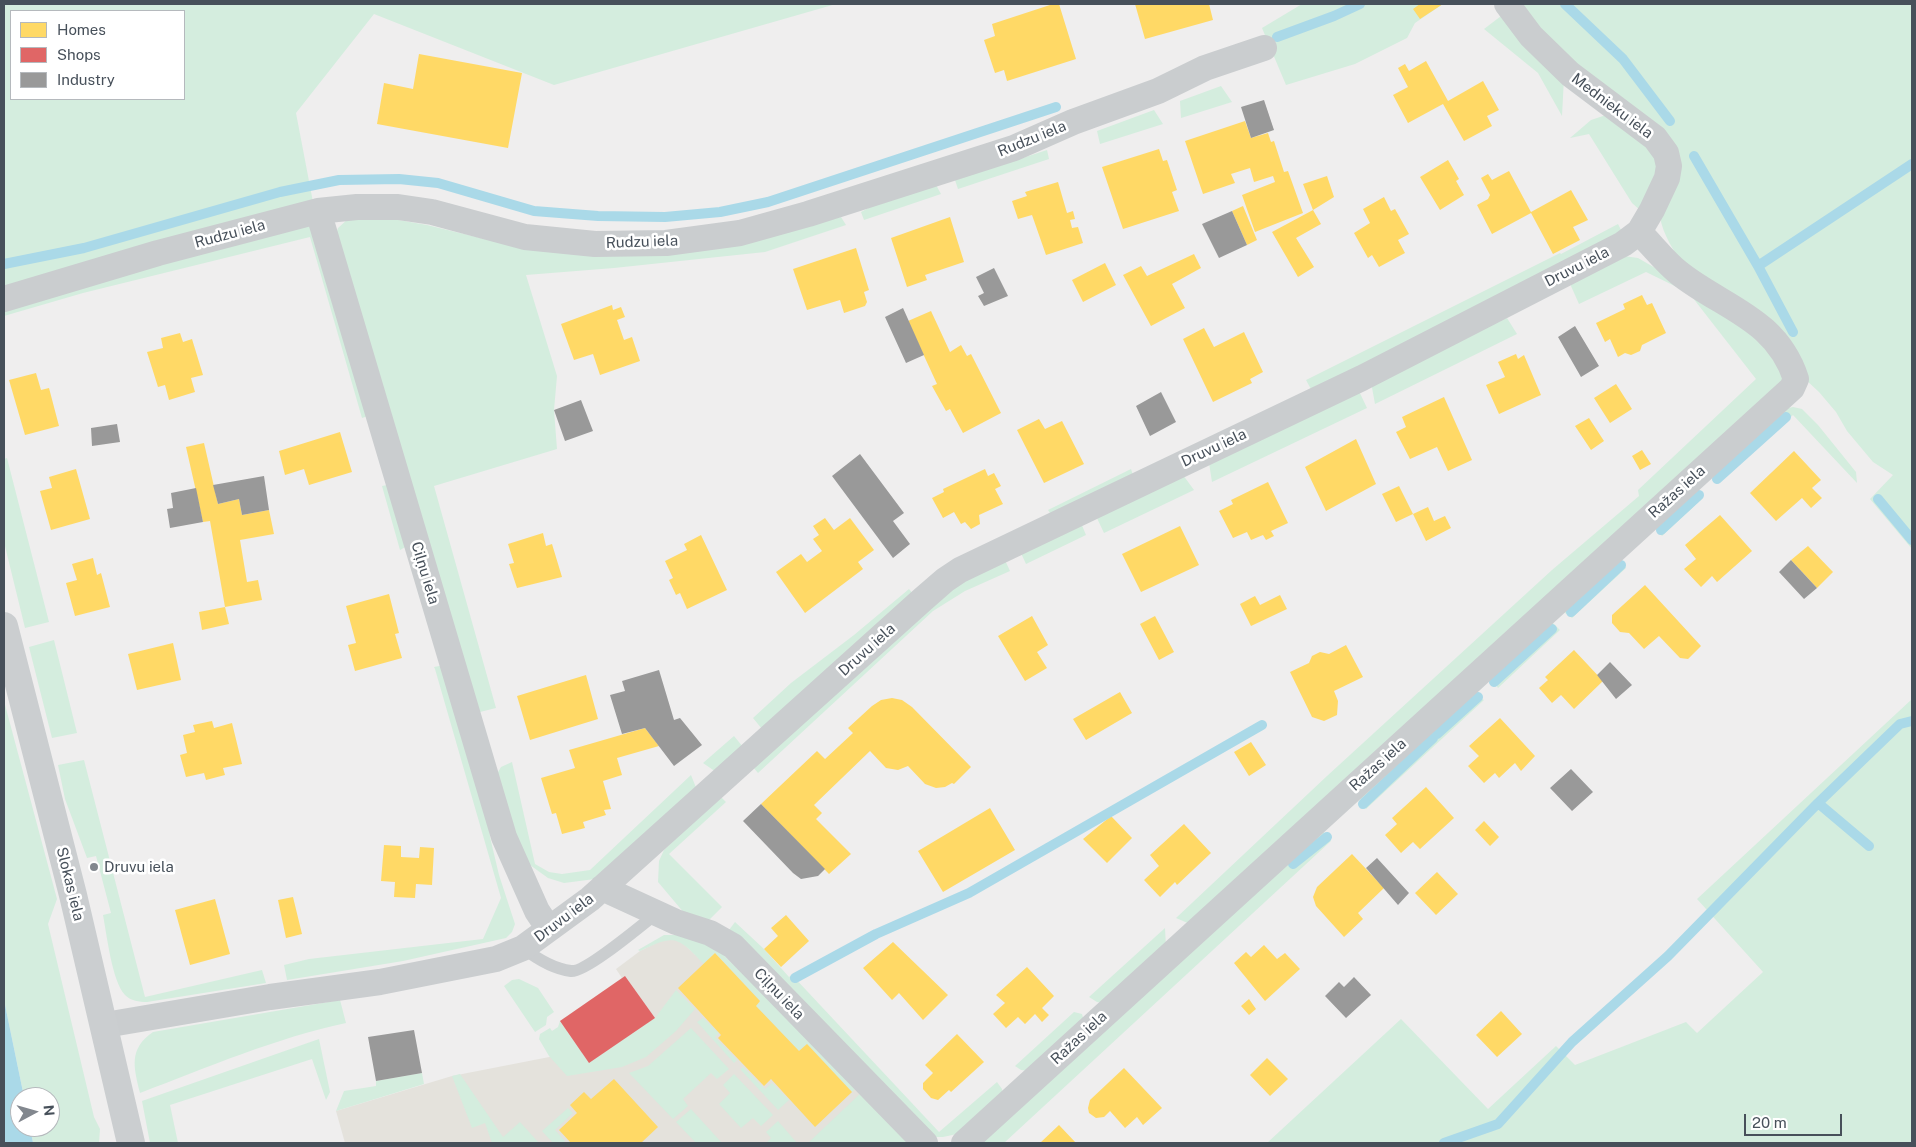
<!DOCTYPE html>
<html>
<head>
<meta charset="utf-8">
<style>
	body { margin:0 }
	#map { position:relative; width:1916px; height:1147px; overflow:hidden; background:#efeeee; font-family:"Public Sans",sans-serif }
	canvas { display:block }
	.frame { position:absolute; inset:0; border:5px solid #47505a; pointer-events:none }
	.legend { position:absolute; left:10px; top:10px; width:175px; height:90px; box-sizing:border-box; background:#fff; border:1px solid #b5b9bd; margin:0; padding:6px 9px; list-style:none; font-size:15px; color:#47505a }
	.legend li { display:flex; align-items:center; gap:10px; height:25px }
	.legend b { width:25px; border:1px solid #b5b9bd }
	.north { position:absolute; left:10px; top:1087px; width:50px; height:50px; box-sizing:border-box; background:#fff; border:1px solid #b5b9bd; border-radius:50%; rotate:84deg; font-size:14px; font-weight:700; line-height:20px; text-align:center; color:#47505a }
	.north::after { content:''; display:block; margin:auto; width:18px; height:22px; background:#82878e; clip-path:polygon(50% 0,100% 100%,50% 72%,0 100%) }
	.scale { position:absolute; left:1744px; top:1114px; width:98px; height:22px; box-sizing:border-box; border:2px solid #47505a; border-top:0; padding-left:6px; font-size:15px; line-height:18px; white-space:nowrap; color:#47505a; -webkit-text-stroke:4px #fff; paint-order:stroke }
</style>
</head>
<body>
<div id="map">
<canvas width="1916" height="1147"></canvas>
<div class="frame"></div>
<ul class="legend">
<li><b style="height:14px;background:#ffd966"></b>Homes</li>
<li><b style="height:14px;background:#e06666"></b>Shops</li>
<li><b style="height:14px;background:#999"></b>Industry</li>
</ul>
<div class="north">N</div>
<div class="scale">20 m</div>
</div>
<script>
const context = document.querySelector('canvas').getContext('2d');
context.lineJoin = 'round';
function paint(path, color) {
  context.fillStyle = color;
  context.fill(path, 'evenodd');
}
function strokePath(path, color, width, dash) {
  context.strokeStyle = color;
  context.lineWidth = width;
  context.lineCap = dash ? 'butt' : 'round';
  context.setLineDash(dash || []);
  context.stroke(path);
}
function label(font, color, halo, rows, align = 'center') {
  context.font = font + ' "Public Sans",sans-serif';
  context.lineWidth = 5;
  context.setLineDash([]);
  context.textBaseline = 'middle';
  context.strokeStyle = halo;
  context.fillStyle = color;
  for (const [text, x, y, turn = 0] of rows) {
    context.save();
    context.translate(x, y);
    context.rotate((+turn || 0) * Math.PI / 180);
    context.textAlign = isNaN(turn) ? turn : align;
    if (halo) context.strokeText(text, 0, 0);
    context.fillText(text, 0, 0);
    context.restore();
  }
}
paint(new Path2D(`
	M673,939L683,943L704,963L715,953L912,1143H345L336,1111L452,1076L580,1051L560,1021L622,978L616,969L640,951L660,941Z`), '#e4e2dc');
paint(new Path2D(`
	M4,4H836L554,85L374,14L296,113L313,202L4,290ZM11,11H184V99H11Z
	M1302,4H1443L1415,23L1407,38L1355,64L1286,85L1262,28Z
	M1514,4H1912V549L1870,499L1893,475L1873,462L1847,431L1836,412L1819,392L1684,267C1675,252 1662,234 1660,216L1675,176Z
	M1505,13L1564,78L1562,116L1538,73L1484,29Z
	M1221,86L1232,102L1181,118L1180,101Z
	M1154,110L1163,124L1100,144L1097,131Z
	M1612,113L1648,140L1661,166L1641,211L1632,203L1589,134L1570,138L1591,120Z
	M1047,150L1049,159L958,189L955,180Z
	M936,185L941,194L864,220L861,212L874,205Z
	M841,217L846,225L765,252L614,268L526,275L557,376L554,410L557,449L434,486L496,708L476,713L335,237L338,228L348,219H393L427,225L522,248Z
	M301,224L310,227L368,416L362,418L310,237L83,293L4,316V308Z
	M1618,224L1622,232L1312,391L1306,380L1560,253L1561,254Z
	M1624,256L1638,258L1676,280L1747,325L1786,375L1776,390L1190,924L1176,918L1327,776L1552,570L1639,496L1638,490L1756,379L1689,293L1646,272L1579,304L1571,286V283Z
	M1507,318L1517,334L1375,404L1371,382Z
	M1358,389L1367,408L1212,482L1209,463Z
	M1793,407L1802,409L1818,425L1856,472L1857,483L1793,415L1719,482L1711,474L1784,409Z
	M7,458L49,622L25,628L4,542V459Z
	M1131,469L1134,478L1052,516L1048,510Z
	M1183,475L1194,490L1104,533L1096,516Z
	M387,485L409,545L400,550L382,486Z
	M1694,489L1703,498L1662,536L1654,527Z
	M1081,523L1086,535L1026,564L1020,551Z
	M1004,558L1010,571L965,591L933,611L758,773L752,766L949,588Z
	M1621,561L1626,568L1572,618L1561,610Z
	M909,589L913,594L762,729L753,718L791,683L854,635Z
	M1551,621L1560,630L1498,688L1494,682L1493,673Z
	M54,640L77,733L52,738L29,647Z
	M445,665L488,814L490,837L499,875L515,924L512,932L506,938L403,961L287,980L284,965L309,959L483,939L501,898L435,669L434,667Z
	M1478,697L1484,700L1366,809L1359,796L1466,698Z
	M1912,699V1143H1267L1401,1019L1488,1109L1556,1046L1575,1065L1686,1022L1697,1033L1763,972L1697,899Z
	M4,701L57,899L48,924L94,1117L100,1129L99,1143H33L30,1127H50V1097H24L4,1000Z
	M734,736L743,747L716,772L703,763Z
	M84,760L145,997L262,970L266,983L147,1002C139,1002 131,1001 125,995C112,981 107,936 103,915L111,913L96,856L87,858L65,799L58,765Z
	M512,762L535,864L549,872L562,874L590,870L691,775L697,790L595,879L564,883L548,878L530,865L510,830L495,777L501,767Z
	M720,796L726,802L669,854L722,907L709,920L685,914L658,882L659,861L664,850Z
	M1323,831L1331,841L1004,1143H979Z
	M735,922L764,949L789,977L792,975L939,1132L997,1082L1002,1089L1003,1095L957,1134L943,1137H932L729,930Z
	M1165,928L1166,947L1103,1003L1097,1002L1089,997Z
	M664,935H679L707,939L858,1086L852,1092L807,1044L799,1051L756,1006L760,1001L715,953L704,964C677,936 675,934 640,951L638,950Z
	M519,979L538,988L554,1012L547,1017L546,1025L535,1032L504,986L512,980Z
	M676,990L695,1009L676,1031L646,1057L622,1067L567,1076L549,1056L539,1039L540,1034L550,1028L552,1031L558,1027L560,1021L589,1063L655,1018Z
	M340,1000L346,1023C276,1038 208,1067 140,1093C134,1068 128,1049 153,1032Z
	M1074,1012L1082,1014L1084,1021L1029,1071L1021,1070L1015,1066Z
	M703,1018L719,1033L715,1037L737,1060L734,1063L697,1022Z
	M691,1028L729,1069L717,1079L711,1073L683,1099L688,1106L673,1119L629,1073L648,1066Z
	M319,1039L330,1092L326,1100L312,1059L170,1105L178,1143H150L142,1101Z
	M743,1067L765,1089L772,1083L789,1100L778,1110L740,1069Z
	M422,1073L424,1084L336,1111L344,1091L376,1086V1081Z
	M460,1074L503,1137L520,1122L539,1143H492L485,1123L472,1128L452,1076Z
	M734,1074L773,1115L761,1126L753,1118L741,1128L719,1104L730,1093L723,1085Z
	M863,1091L912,1143H833L831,1142L808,1143Z
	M568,1108L573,1113L555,1130L565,1141L563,1143H553L542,1131Z
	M691,1109L722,1143H696L676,1122Z
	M778,1121L797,1143H766L771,1138L766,1132Z`), '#d4edde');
paint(new Path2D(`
	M4,1000L24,1097H20V1127H30L33,1143H4Z`), '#aad9e8');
paint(new Path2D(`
	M1053,4H1059L1076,59L1007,81L1004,70L995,73L984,40L995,36L992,24Z
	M1135,4H1209L1213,20L1145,39Z
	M1420,4H1443L1420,19L1413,9Z
	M419,54L522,73L508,148L377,124L384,83L413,89Z
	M1426,61L1448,101L1483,81L1499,110L1487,116L1492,126L1464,141L1443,104L1408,123L1393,95L1408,87L1398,68L1405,64L1409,71Z
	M1245,121L1251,138L1268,133L1271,142L1274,141L1284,172L1288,171L1303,213L1255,232L1242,195L1275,182L1273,176L1254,182L1250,168L1231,174L1235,183L1203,194L1185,141Z
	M1159,149L1163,161L1167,160L1177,190L1172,192L1179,211L1123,229L1102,167Z
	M1448,160L1459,179L1456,181L1464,195L1440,210L1420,177Z
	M1509,171L1531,212L1571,190L1588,220L1573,227L1580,240L1553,254L1531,213L1492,234L1477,205L1488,199L1490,195L1481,178L1488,174L1492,180Z
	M1327,176L1334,197L1313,210L1303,184Z
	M1058,182L1067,213L1073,211L1075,219L1070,220L1072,228L1078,227L1083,243L1046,255L1032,215L1018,219L1012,201L1027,196L1025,192Z
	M1384,197L1391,211L1395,209L1409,234L1398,240L1405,253L1379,267L1372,255L1368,258L1354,233L1370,223L1363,209Z
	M1243,206L1257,240L1247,245L1232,211Z
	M1313,210L1321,224L1296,238L1314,267L1298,277L1272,232Z
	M950,217L964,262L925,275L927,280L907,287L891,238Z
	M856,248L869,290L864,292L867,302L865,306L844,313L840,300L807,310L793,269Z
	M1194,254L1201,268L1172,284L1185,308L1151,326L1123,275L1141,266L1147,276Z
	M1105,263L1116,285L1083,302L1072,280Z
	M1642,295L1647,305L1652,303L1666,333L1642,345L1640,351L1631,355L1625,353L1618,357L1610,339L1605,342L1596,323L1625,309L1623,304Z
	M612,305L613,310L621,307L625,317L617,320L624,340L632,337L640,361L600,375L593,354L574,360L561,324Z
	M931,311L950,352L961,345L967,356L971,354L1001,413L963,433L950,409L946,411L932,386L937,384L908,321Z
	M1204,328L1214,347L1244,332L1263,372L1250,379L1252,383L1213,402L1183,339Z
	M180,333L183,342L192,339L203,375L191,378L195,392L169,400L165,385L158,387L147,352L163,348L161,338Z
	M1516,354L1518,359L1524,355L1541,395L1499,414L1486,385L1505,377L1498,362Z
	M36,373L41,390L49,388L59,426L25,435L9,380Z
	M1616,384L1632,409L1610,423L1594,398Z
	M1444,397L1472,460L1448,471L1437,447L1410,459L1396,432L1406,427L1402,417Z
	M1589,418L1604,441L1591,450L1575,426Z
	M1039,419L1045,429L1062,421L1084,464L1044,483L1017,430Z
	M340,432L352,472L309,485L304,469L285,475L279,451Z
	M1356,439L1376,484L1326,511L1305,467Z
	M204,443L218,504L239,499L242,515L269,510L274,534L240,540L247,582L258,580L262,600L225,607L210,521L203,522L186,447Z
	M1642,450L1651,464L1640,470L1632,456Z
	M1794,451L1821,480L1812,488L1822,498L1811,508L1802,498L1776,521L1750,493Z
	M76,469L90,519L51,530L40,491L52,488L49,477Z
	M985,469L988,476L994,473L1001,486L995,489L1003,504L979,515L980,524L971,529L965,522L961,524L954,512L943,518L932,498L944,492L943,489Z
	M1268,482L1288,523L1271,531L1274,536L1266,540L1263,535L1251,540L1247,532L1233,538L1219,511L1233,504L1231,500Z
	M1399,486L1413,514L1396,522L1382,494Z
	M1428,507L1434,521L1445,516L1451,528L1426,541L1413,514Z
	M1720,515L1752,551L1717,582L1712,576L1701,587L1684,569L1696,559L1685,545Z
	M825,518L834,530L850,518L874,550L858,562L863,569L805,613L776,572L801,554L807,562L822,551L813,539L819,535L813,526Z
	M1180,526L1199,565L1141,592L1122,554Z
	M543,533L546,546L552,544L562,577L517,588L509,564L514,563L508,544Z
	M701,535L727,590L687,609L680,593L676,595L669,580L673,578L665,561L687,550L684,544Z
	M1808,546L1833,572L1817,588L1791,560Z
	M93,558L97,575L101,573L110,607L75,616L66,583L77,580L72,564Z
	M1645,585L1701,646L1688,659L1680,658L1659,636L1644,649L1629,633L1620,632L1612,623V615Z
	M389,594L399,633L395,634L402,658L355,671L348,645L356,643L346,606Z
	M1280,595L1287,609L1251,626L1240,604L1255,596L1260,605Z
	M225,607L229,624L202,630L199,612Z
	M1032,616L1048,645L1037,652L1047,668L1025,681L998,636Z
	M1155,616L1174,652L1159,660L1140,624Z
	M173,643L181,680L137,690L128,654Z
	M1346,645L1363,677L1334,691L1338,701L1337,715L1324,721L1312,717L1290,672L1309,663L1312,656L1320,652L1329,654Z
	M1574,650L1603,681L1574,709L1561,695L1552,703L1539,688L1548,680L1545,677Z
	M586,675L598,719L530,740L517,696Z
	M1120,692L1132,713L1086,740L1073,719Z
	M892,698L902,700L912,707L971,767L954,784L952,783L945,787L936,788L925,784L908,766L898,770L886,768L870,751L814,805L822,813L816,819L851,854L829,874L761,804L817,751L825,759L853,733L848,728L872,706L881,700Z
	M1500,718L1535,756L1521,771L1515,763L1499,778L1495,773L1484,783L1468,766L1479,756L1469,746Z
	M212,721L214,728L232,723L242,764L223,768L225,775L206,780L204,773L186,777L180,755L187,753L183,735L195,732L193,725Z
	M645,728L659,746L617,758L622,775L603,781L611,809L604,810L606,815L583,822L585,828L562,834L556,813L552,814L541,778L575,768L569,750Z
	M1251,742L1266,765L1249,776L1234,752Z
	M1426,787L1454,818L1420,849L1413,842L1401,853L1385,835L1397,824L1392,818Z
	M990,808L1015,850L943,892L918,851Z
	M1111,816L1132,838L1107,863L1083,839Z
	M1484,821L1499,837L1490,846L1475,830Z
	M1184,824L1211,853L1177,885L1175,882L1160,897L1144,880L1159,866L1150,855Z
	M384,845L401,846V857L419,858L420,847L434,848L432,885L416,884L415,898L394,897L395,882L381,881Z
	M1352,854L1384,888L1358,913L1363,919L1344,937L1316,906L1313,897L1317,887Z
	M1437,872L1458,894L1436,915L1415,893Z
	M293,897L302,934L286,938L278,900Z
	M215,899L230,954L190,965L175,910Z
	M786,915L809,941L781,967L764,949L778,936L771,928Z
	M893,942L948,995L923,1020L899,993L892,1000L863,968Z
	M1264,945L1277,959L1285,953L1300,969L1265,1001L1234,963L1246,952L1251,957Z
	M715,953L760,1001L756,1006L799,1051L807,1044L852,1092L815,1127L771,1079L764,1086L718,1038L721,1035L678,988Z
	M1027,967L1054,996L1042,1008L1049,1015L1042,1022L1035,1014L1025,1024L1018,1017L1006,1028L993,1014L1005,1003L996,995Z
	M1249,999L1256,1009L1249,1015L1241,1006Z
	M1501,1011L1522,1034L1497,1057L1476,1035Z
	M957,1034L984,1062L951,1092L949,1090L938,1100L931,1098L923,1089V1083L933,1073L925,1065Z
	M1267,1058L1288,1079L1270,1096L1250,1075Z
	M1124,1068L1162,1108L1143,1125L1137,1117L1125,1128L1110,1111L1104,1117L1096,1118L1089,1113L1088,1108L1090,1100Z
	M614,1079L658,1127L641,1143H571L559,1130L577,1113L570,1105L584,1092L591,1099Z
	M1059,1125L1076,1143H1040Z`), '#ffd966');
paint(new Path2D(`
	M625,976L655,1018L589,1063L560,1021Z`), '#e06666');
paint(new Path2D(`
	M1264,100L1274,130L1251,138L1241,107Z
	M1232,211L1247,245L1219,258L1202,224Z
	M994,268L1008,296L984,306L978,296L984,293L976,277Z
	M903,308L924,355L906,363L885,317Z
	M1575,326L1599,366L1581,377L1558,337Z
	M1161,392L1176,422L1150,436L1136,406Z
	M581,400L593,431L565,441L554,410Z
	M117,424L120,442L92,446L91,428Z
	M860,454L904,513L893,521L910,544L893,558L832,476Z
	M264,476L269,510L242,515L239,499L218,504L213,485Z
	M196,488L203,522L170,528L167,509L173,508L171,493Z
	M1791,560L1817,588L1804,599L1779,572Z
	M1610,662L1632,685L1616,699L1597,675Z
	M659,670L674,720L680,718L702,745L674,766L645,728L622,734L610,695L625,691L622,681Z
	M1571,769L1593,792L1572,811L1550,788Z
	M761,804L825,869L818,876L801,879L793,873L743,821Z
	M1377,858L1409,893L1398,905L1366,868Z
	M1354,977L1371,995L1346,1018L1325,996L1339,982L1344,987Z
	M414,1030L422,1073L376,1081L368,1037Z`), '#999');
strokePath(new Path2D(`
	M1565,4L1623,59L1670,121
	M1277,37L1334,16L1360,4
	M1694,156L1758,266L1793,332
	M4,264L84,248L280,192L339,180L399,179L438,183L534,211L598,216L665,217L720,212L768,202L1056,107
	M1758,266L1912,164
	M1717,479L1786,417
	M1878,499L1912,540
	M1661,530L1699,495
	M1571,612L1621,565
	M1494,682L1552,629
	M1437,734L1478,697
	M1818,803L1869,846
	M1363,804L1433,738
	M1293,864L1327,837
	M795,978L876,934L969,893L1262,725
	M1444,1143L1498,1124L1572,1042L1668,956L1818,803L1900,724L1912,721`), '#aad9e8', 10);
strokePath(new Path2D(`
	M523,948C536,958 554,969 571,971C585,973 643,924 657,913`), '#cacdcf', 12);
strokePath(new Path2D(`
	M318,211L504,837L537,911L549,929
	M4,299L158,253L318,211L357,207H398L432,212L525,237L595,244L666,243L740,233L808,214L1014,148L1073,122L1158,91L1205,68L1264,48
	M602,888L676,922L710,933L733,946L925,1143
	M105,1025L270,997L380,982L496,959L523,948L590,899L922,600L945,580L960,570L1362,378L1623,244L1639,232L1652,210L1667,178L1669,166L1666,153L1655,138L1570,74L1531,36L1507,4
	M964,1143L1792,388L1796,379C1776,318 1723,308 1679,273C1665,262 1652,245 1639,232`), '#cacdcf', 26);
strokePath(new Path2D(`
	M4,626L73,895L131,1143`), '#cbced0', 28);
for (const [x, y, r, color] of [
	[94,867,5,"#82878e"]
]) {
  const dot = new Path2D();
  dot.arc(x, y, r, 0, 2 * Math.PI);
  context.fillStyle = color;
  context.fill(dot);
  strokePath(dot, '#fff', 2);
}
label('15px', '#47505a', '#fff', [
	["Mednieku iela",1612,106,37],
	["Rudzu iela",1032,139,-22],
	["Rudzu iela",230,234,-15],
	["Rudzu iela",642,242,-2],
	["Druvu iela",1577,267,-27],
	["Druvu iela",1214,448,-25],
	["Ražas iela",1677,492,-42],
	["Ciļņu iela",425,573,73],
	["Druvu iela",867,650,-42],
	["Ražas iela",1378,765,-42],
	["Slokas iela",70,884,76],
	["Druvu iela",564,918,-37],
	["Ciļņu iela",779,994,46],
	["Ražas iela",1079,1038,-43]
]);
label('15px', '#47505a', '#fff', [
	["Druvu iela",104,867]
], 'left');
</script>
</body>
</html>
